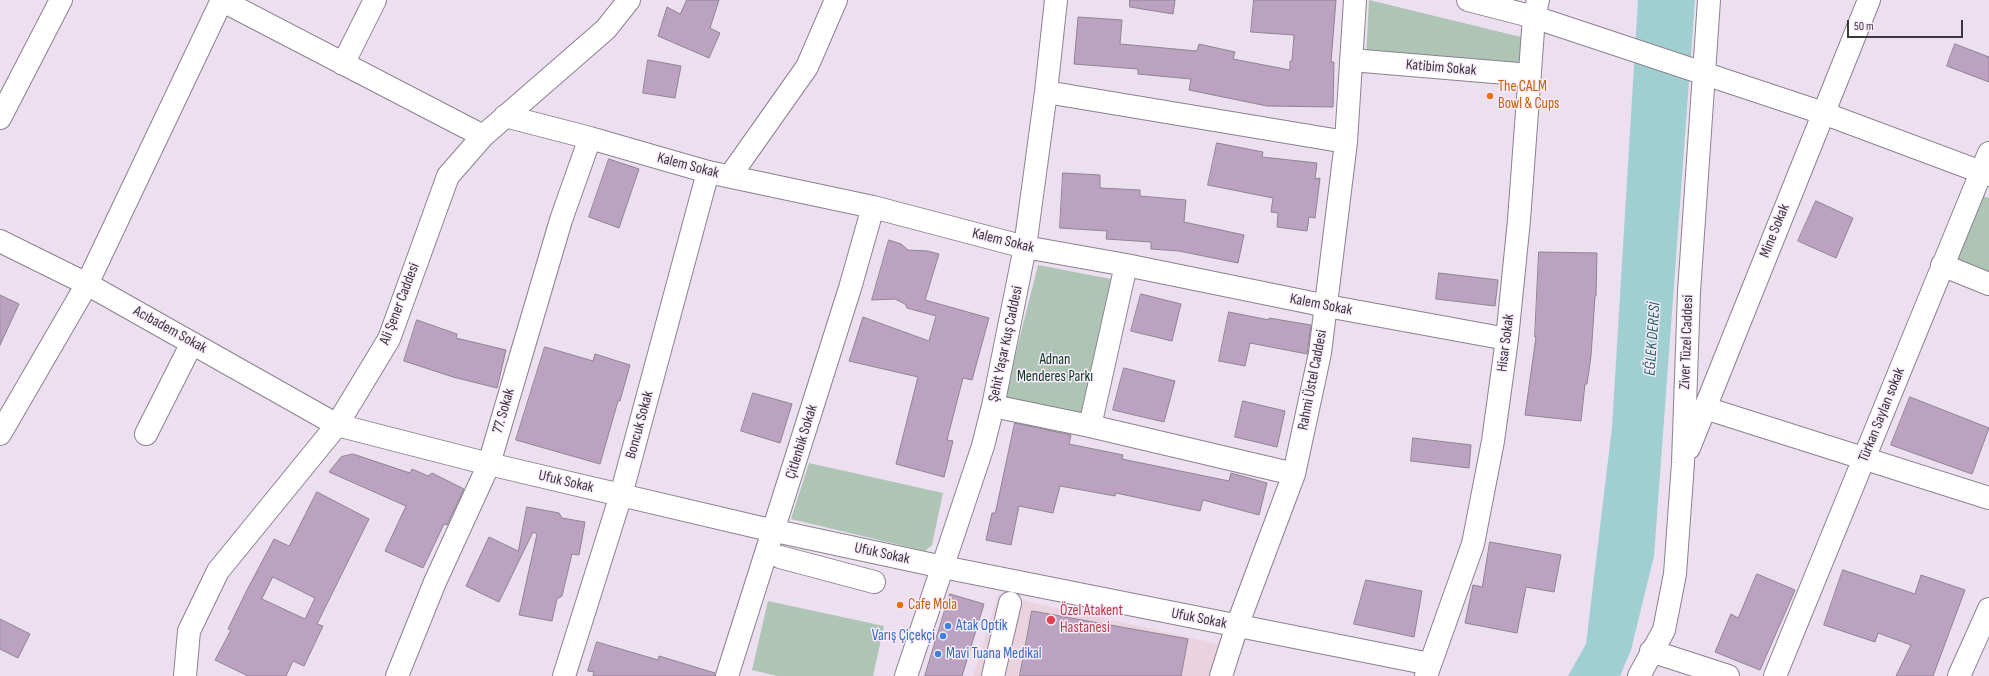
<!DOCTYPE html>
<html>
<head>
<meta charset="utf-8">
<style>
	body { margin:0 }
	#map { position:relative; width:1989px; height:676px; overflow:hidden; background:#ecdfef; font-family:"Sofia Sans Condensed",sans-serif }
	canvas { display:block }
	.scale { position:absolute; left:1847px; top:20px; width:116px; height:18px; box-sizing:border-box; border:2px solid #3c373d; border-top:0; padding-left:5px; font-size:12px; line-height:14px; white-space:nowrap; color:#3c373d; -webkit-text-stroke:3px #f9edfc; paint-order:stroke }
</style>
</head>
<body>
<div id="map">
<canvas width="1989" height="676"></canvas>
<div class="scale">50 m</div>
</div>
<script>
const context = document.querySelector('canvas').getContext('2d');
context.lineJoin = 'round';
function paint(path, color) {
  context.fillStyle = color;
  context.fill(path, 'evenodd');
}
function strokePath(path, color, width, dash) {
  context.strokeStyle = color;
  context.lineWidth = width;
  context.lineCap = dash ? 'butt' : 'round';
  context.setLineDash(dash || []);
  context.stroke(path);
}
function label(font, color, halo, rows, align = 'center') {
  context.font = font + ' "Sofia Sans Condensed",sans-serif';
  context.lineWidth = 3;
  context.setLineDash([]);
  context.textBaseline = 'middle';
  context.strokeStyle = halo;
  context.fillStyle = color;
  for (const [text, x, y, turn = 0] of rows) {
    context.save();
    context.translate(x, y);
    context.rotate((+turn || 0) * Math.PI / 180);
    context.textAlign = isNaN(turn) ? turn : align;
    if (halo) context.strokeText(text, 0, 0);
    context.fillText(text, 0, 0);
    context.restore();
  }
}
paint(new Path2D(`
	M998,595L1224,645L1214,676H973Z`), '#ead3df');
paint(new Path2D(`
	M1369,0L1521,37L1518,72L1366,58Z
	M1981,195L1989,198V271L1958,260Z
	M1038,265L1116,280L1086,418L1004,400Z
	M809,463L943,493L932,545L925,551L791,519Z
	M768,601L884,626L873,676H777L752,670Z`), '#aec5b6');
paint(new Path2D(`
	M1638,0H1695L1654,556L1631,650L1620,676H1568L1586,644L1612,427Z`), '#a0cfd2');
const building = new Path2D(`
	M687,0H719L710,28L720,33L709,58L658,36L667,7L680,14Z
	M1130,0H1175L1173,14L1130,7Z
	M1254,0H1336L1331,62H1334L1333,107L1267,106L1189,90L1191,79L1138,74V69L1074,64L1078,17L1122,20L1120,44L1197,51L1199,44L1235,52L1233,59L1290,70V61H1292L1294,35L1251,32Z
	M1955,44L1989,57V82L1947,66Z
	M648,60L681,66L675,98L643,93Z
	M1217,143L1263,152L1262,157L1317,163L1315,179L1320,178L1315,218L1309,217L1307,231L1277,227L1278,213L1271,212L1273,198L1208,185Z
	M609,159L639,169L619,228L589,217Z
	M1063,173L1100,175V188L1140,190V196L1186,200L1184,222L1244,235L1238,263L1179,251L1151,249V242L1106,239L1107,231L1060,228Z
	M1816,201L1853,218L1836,258L1798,241Z
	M889,240L901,244L908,250L928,251L939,254L925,300L989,318L972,380L963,378L947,440L953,441L944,477L896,464L918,377L849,361L863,317L929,341L936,316L907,308L905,304L895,299L872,300Z
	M1539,252L1597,253L1596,296H1595L1591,356L1587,384H1585L1581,421L1525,415L1536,337H1535Z
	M1439,273L1498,280L1495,306L1436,299Z
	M1141,294L1181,304L1172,341L1131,331Z
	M0,295L19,304L0,345Z
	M1229,312L1269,320V318L1311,325L1307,354L1250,343L1245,366L1219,361Z
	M417,320L457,334L456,338L506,350L497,388L453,377L404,361Z
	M545,347L593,361L595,354L630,365L620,401H618L600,464L516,440Z
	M1124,368L1175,381L1164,422L1113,410Z
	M753,393L792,404L780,443L741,431Z
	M1910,397L1989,428L1972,474L1891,445Z
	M1243,401L1285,411L1277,447L1235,437Z
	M1015,423L1071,435L1069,444L1123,455L1122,459L1229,481L1231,473L1267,483L1259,515L1203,500L1200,511L1116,493L1115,496L1060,486L1053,513L1019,506L1011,545L986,540L992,513H995Z
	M1413,438L1471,445L1469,468L1411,461Z
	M353,454L410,473L412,469L428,476L432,473L464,489L447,525L444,524L423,568L385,551L406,506L329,472L341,457Z
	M317,492L369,519L317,624L323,626L304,666L293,661L286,676H248L215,660L231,630L228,629L247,590L274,539L289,546ZM273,577L315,598L305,619L262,599Z
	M527,507L559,513L562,518L585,522L579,555L572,554L562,596L557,599L552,621L519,615L537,534L533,532L499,602L466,586L489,537L518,551Z
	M1490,542L1561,555L1554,592L1526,587L1517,633L1465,623L1473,585L1482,587Z
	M1843,570L1915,594L1921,575L1965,590L1933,676H1896L1911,645L1878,633L1875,642L1824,625Z
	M1757,574L1795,590L1760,670L1715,652L1731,614L1738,618Z
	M1366,580L1422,591L1414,637L1354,624Z
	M950,594L984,604L962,676H925Z
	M1032,611L1188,639L1181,676H1020Z
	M0,619L30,634L18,658L0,649Z
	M597,642L658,660L659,656L715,673V676H593L594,672L588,671Z`);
paint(building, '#baa2c0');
strokePath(building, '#8f8492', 1);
const minor = new Path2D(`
	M221,0L483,136
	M1468,0L1534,17L1823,113L1989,175
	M1351,60L1530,75
	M343,64L375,0
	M1046,92L1346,142
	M505,116L590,138L708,172L873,207L1025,247L1126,265L1327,306L1507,339
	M0,118L61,0
	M730,176L807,67L836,0
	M0,241L87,284L337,425L489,464L757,527L943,567L1430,664
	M1942,265L1989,284
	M993,406L1090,426L1294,474
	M1705,408L1989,498
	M1090,426L1126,265
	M0,434L87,284L222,0
	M146,434L192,343
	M1689,448L1869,0
	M780,557L874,582
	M1651,651L1728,676
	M185,676L189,631L218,571L337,425L389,339L448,176L483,136L606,29L629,0
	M397,676L435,582L489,464L561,220L590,138
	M564,676L621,495L708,172
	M727,676L850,288L873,207
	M906,676L983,446L993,406L1025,247L1046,92L1056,0
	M993,676L1010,603
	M1221,676L1237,626L1294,474L1320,353L1346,142L1355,0
	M1426,676L1473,544L1493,441L1507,339L1519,220L1534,17L1538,0
	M1639,676L1664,630L1675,574L1683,463L1689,292L1709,0
	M1775,676L1989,153
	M1959,676L1989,609`);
strokePath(minor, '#8c818f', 24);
strokePath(minor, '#fff', 22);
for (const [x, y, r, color] of [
	[1490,96,4,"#e8710a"],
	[900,605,4,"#e8710a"],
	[1051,620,5,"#e0444e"],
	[948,626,4,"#3f7fe0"],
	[943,636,4,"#3f7fe0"],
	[938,654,4,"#3f7fe0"]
]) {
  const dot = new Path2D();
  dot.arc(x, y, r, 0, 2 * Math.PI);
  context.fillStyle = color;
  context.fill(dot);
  strokePath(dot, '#f9edfc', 1.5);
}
label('15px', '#3c373d', '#f9edfc', [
	["Katibim Sokak",1441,68,5],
	["Kalem Sokak",688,166,15],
	["Mine Sokak",1775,231,-68],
	["Kalem Sokak",1003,241,14],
	["Ali Şener Caddesi",400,304,-69],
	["Kalem Sokak",1321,305,11],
	["Acıbadem Sokak",170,330,29],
	["Ziver Tüzel Caddesi",1687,342,-88],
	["Hisar Sokak",1506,343,-83],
	["Şehit Yaşar Kuş Caddesi",1006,344,-78],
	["Rahmi Üstel Caddesi",1313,380,-79],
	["77. Sokak",504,411,-74],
	["Türkan Saylan sokak",1882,415,-68],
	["Boncuk Sokak",640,425,-75],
	["Çitlenbik Sokak",802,442,-73],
	["Ufuk Sokak",566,482,13],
	["Ufuk Sokak",882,554,12],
	["Ufuk Sokak",1199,619,11]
]);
label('15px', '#c56008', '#f9edfc', [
	["The CALM",1498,87],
	["Bowl & Cups",1498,104],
	["Cafe Mola",908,605]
], 'left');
label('15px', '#0b3821', '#f9edfc', [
	["Adnan",1055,360],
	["Menderes Parkı",1055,377]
]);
label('15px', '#be3a42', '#f9edfc', [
	["Özel Atakent",1060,611],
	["Hastanesi",1060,628]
], 'left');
label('15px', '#366cbe', '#f9edfc', [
	["Atak Optik",956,626],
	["Varış Çiçekçi",935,636,"right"],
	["Mavi Tuana Medikal",946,654]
], 'left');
label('italic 16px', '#226266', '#f9edfc', [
	["EĞLEK DERESİ",1653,339,-86]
]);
</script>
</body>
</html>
